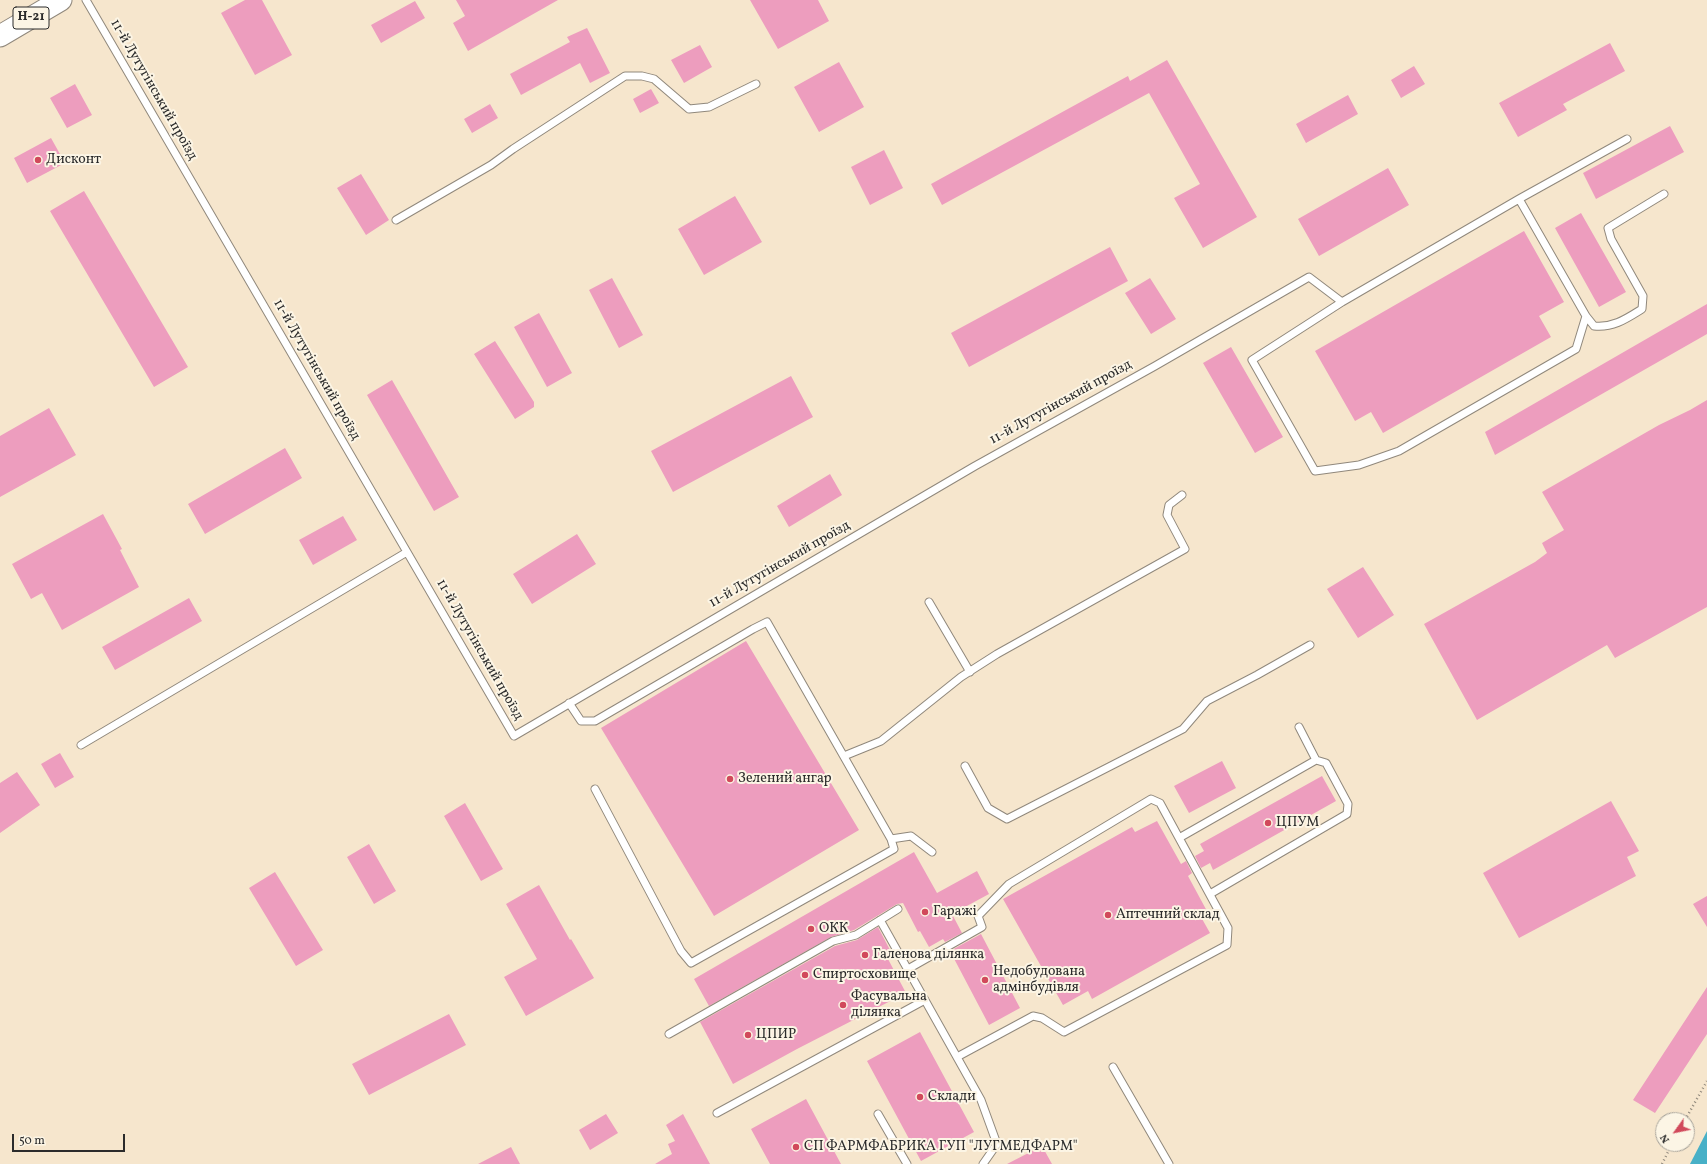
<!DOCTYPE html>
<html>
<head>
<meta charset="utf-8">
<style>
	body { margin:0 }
	#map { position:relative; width:1707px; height:1164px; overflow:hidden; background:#f6e6cd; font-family:Vollkorn,serif }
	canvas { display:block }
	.north { position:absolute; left:1655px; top:1112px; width:40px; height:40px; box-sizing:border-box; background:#fcf5e5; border:1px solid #a8a49b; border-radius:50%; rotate:237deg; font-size:11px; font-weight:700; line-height:16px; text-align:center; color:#2b2b2b }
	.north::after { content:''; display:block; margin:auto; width:14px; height:18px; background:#d1495b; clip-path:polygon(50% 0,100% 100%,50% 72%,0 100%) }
	.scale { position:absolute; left:12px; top:1134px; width:113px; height:18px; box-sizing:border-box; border:2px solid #2b2b2b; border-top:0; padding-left:5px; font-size:12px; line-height:14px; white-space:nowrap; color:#2b2b2b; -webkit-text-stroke:3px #fcf5e5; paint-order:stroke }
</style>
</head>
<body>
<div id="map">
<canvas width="1707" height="1164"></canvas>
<div class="north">N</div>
<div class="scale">50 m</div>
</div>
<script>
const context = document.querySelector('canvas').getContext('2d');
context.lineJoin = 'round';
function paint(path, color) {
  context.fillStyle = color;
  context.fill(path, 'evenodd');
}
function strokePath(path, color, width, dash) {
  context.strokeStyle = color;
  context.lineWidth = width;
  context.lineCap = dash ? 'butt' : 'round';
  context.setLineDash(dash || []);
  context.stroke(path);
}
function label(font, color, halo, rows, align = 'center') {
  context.font = font + ' Vollkorn,serif';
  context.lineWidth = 4;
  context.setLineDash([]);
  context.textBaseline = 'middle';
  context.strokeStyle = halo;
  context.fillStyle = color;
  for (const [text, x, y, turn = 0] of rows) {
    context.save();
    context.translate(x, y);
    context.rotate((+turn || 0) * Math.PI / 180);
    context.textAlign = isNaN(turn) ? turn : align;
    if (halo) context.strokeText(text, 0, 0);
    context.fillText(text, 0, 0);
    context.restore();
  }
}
paint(new Path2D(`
	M1707,1131V1164H1690Z`), '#48b0c7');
paint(new Path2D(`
	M245,0H262L292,55L255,75L221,13Z
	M456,0H558L468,51L453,23L465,16Z
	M750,0H818L829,21L778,49Z
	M415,1L425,18L381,43L371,25Z
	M587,28L610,73L590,83L580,63L521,95L510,74L570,42L567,37Z
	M1610,43L1625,71L1563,104L1567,110L1518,137L1499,103Z
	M700,45L712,67L684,83L671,60Z
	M1167,60L1257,217L1203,248L1174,198L1200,184L1149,93L942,205L931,184L1128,76L1130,81Z
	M839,62L864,107L819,132L794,87Z
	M1414,66L1425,84L1401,98L1391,80Z
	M75,84L92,115L67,128L50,98Z
	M651,89L659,103L640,113L633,99Z
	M1348,95L1358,114L1306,143L1296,124Z
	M490,104L498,118L472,133L464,119Z
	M1670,126L1684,152L1596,199L1583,173Z
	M51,138L65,163L27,183L14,158Z
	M884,150L903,188L870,205L851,167Z
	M1388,168L1409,205L1319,256L1298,219Z
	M361,174L389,220L366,235L337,188Z
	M84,191L188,367L154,387L50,211Z
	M735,196L762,242L704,275L678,229Z
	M1581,213L1626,292L1599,307L1555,228Z
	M1524,231L1564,302L1539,316L1551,337L1383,433L1371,412L1355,421L1315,351Z
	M1110,247L1128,281L969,367L951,333Z
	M612,278L643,335L619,348L589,290Z
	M1150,278L1176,319L1151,334L1125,293Z
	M1707,304V334L1495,455L1485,432Z
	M539,313L572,373L547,387L514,327Z
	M495,341L534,402V407L515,419L474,354Z
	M1231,347L1283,437L1255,453L1203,363Z
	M791,376L813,417L673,492L651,451Z
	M392,380L459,497L434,511L367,395Z
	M1707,400V607L1615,658L1607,645L1477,720L1424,624L1535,562L1547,553L1542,543L1564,530L1542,492L1659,425L1690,410Z
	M49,408L76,455L0,497V436Z
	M285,448L302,478L205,534L188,504Z
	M830,474L842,495L789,527L777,506Z
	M103,514L122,549L120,550L139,587L62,630L42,593L31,599L12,564Z
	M343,516L357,540L313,565L299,540Z
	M577,534L596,564L532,604L513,574Z
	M1363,567L1394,615L1358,638L1327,589Z
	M189,598L202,621L115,670L102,647Z
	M746,641L859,830L714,916L601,728Z
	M60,753L74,777L55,788L41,764Z
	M1222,761L1236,788L1189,813L1174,786Z
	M17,772L40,805L0,833V783Z
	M1322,776L1336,801L1213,870L1210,863L1201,868L1195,856L1204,851L1200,844Z
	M1611,801L1639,851L1627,857L1636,876L1519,938L1483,873Z
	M465,803L503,869L481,881L444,816Z
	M1157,821L1181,864L1186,861L1192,873L1188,876L1208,913L1201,917L1210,933L1092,999L1088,991L1063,1005L1003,899L1132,827L1135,832Z
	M369,844L396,891L374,904L347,857Z
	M914,852L937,893L977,871L989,894L952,914L962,933L945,942L943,939L929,947L920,931L918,932L903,903L897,904L854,930L831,937L709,1006L694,979Z
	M275,872L323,950L296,966L249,888Z
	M539,885L570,940L571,939L594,978L526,1016L504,977L537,959L506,904Z
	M1707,896V927L1693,904Z
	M878,927L891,952L888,959L906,993L797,1049L733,1084L700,1022L835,946L857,940Z
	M981,934L1020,1008L989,1025L950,951Z
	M1707,987V1034L1655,1113L1633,1100Z
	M449,1014L466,1045L369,1095L352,1064Z
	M920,1032L974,1132L921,1161L867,1061Z
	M806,1099L841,1164H770L751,1129Z
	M606,1114L618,1133L590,1150L579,1130Z
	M683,1114L710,1164H655L672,1154L668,1144L675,1141L666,1125Z
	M1042,1146L1052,1164H1007Z
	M511,1147L520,1164H478Z`), '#ed9dbe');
const lane = new Path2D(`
	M86,0L514,736L975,466L1155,366L1309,277L1342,302L1519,199L1627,139
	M1519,199L1586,316L1594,326C1613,328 1626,319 1642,309L1643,296L1611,239L1608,228L1664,194
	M396,220L491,165L513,149L625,76H642L654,79L689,109L709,107L756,84
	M1342,302L1252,360L1315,471L1359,465L1399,451L1576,349L1586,316
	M929,602L970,672
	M569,703L581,721H595L753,629L767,622L891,839L894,849L691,963L681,951L595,789
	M1299,727L1316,760
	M81,745L407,552
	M844,756L881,741L961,677L997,654L1185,549L1167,515L1169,505L1182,495
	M965,766L988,808L1007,819L1183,729L1207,701L1257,675L1310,645
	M1179,838L1316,760L1326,763L1348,804L1347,814L1210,894
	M891,839L911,836L932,852
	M880,920L981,1100L997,1144L983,1164
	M908,969L982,927L978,916L1009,884L1151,799L1160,803L1228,928L1227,945L1064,1032L1042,1018L1033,1016L957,1057
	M669,1034L833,941L856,935L898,909
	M1113,1067L1169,1164
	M717,1113L925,1000
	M878,1114L907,1164`);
const primary = new Path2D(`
	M0,36L61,0`);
strokePath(lane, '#90887c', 9);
strokePath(primary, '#90887c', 23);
strokePath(new Path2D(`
	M1685,1120L1707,1081
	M1662,1164L1672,1144`), '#90887c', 2.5, [1, 3]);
strokePath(lane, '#fff', 7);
strokePath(primary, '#fff', 21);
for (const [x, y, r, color] of [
	[38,160,4,"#d1495b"],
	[730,779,4,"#d1495b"],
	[1268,823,4,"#d1495b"],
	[925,912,4,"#d1495b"],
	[1108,915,4,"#d1495b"],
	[811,929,4,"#d1495b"],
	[865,955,4,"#d1495b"],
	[805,975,4,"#d1495b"],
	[985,980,4,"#d1495b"],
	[843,1005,4,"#d1495b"],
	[748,1035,4,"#d1495b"],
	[920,1097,4,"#d1495b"],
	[796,1147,4,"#d1495b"]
]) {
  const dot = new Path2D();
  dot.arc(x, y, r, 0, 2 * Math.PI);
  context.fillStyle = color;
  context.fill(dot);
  strokePath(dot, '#fcf5e5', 1.5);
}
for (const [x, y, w] of [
	[31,18,36]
]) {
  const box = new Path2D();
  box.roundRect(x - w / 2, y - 11, w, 22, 3);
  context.fillStyle = '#fcf5e5';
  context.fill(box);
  strokePath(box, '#2b2b2b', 1);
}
label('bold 13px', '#2b2b2b', null, [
	["Н-21",31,18]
]);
label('14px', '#2b2b2b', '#fcf5e5', [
	["11-й Лутугінський проїзд",153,90,60],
	["11-й Лутугінський проїзд",316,370,60],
	["11-й Лутугінський проїзд",1061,403,-29],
	["11-й Лутугінський проїзд",780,565,-30],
	["11-й Лутугінський проїзд",479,650,60]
]);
label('14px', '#2b2b2b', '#fcf5e5', [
	["Дисконт",46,160],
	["Зелений ангар",738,779],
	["ЦПУМ",1276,823],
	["Гаражі",933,912],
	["Аптечний склад",1116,915],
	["ОКК",819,929],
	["Галенова ділянка",873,955],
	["Недобудована",993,972],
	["адмінбудівля",993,988],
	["Спиртосховище",813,975],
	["Фасувальна",851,997],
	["ділянка",851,1013],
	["ЦПИР",756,1035],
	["Склади",928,1097],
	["СП ФАРМФАБРИКА ГУП \"ЛУГМЕДФАРМ\"",804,1147]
], 'left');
</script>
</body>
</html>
